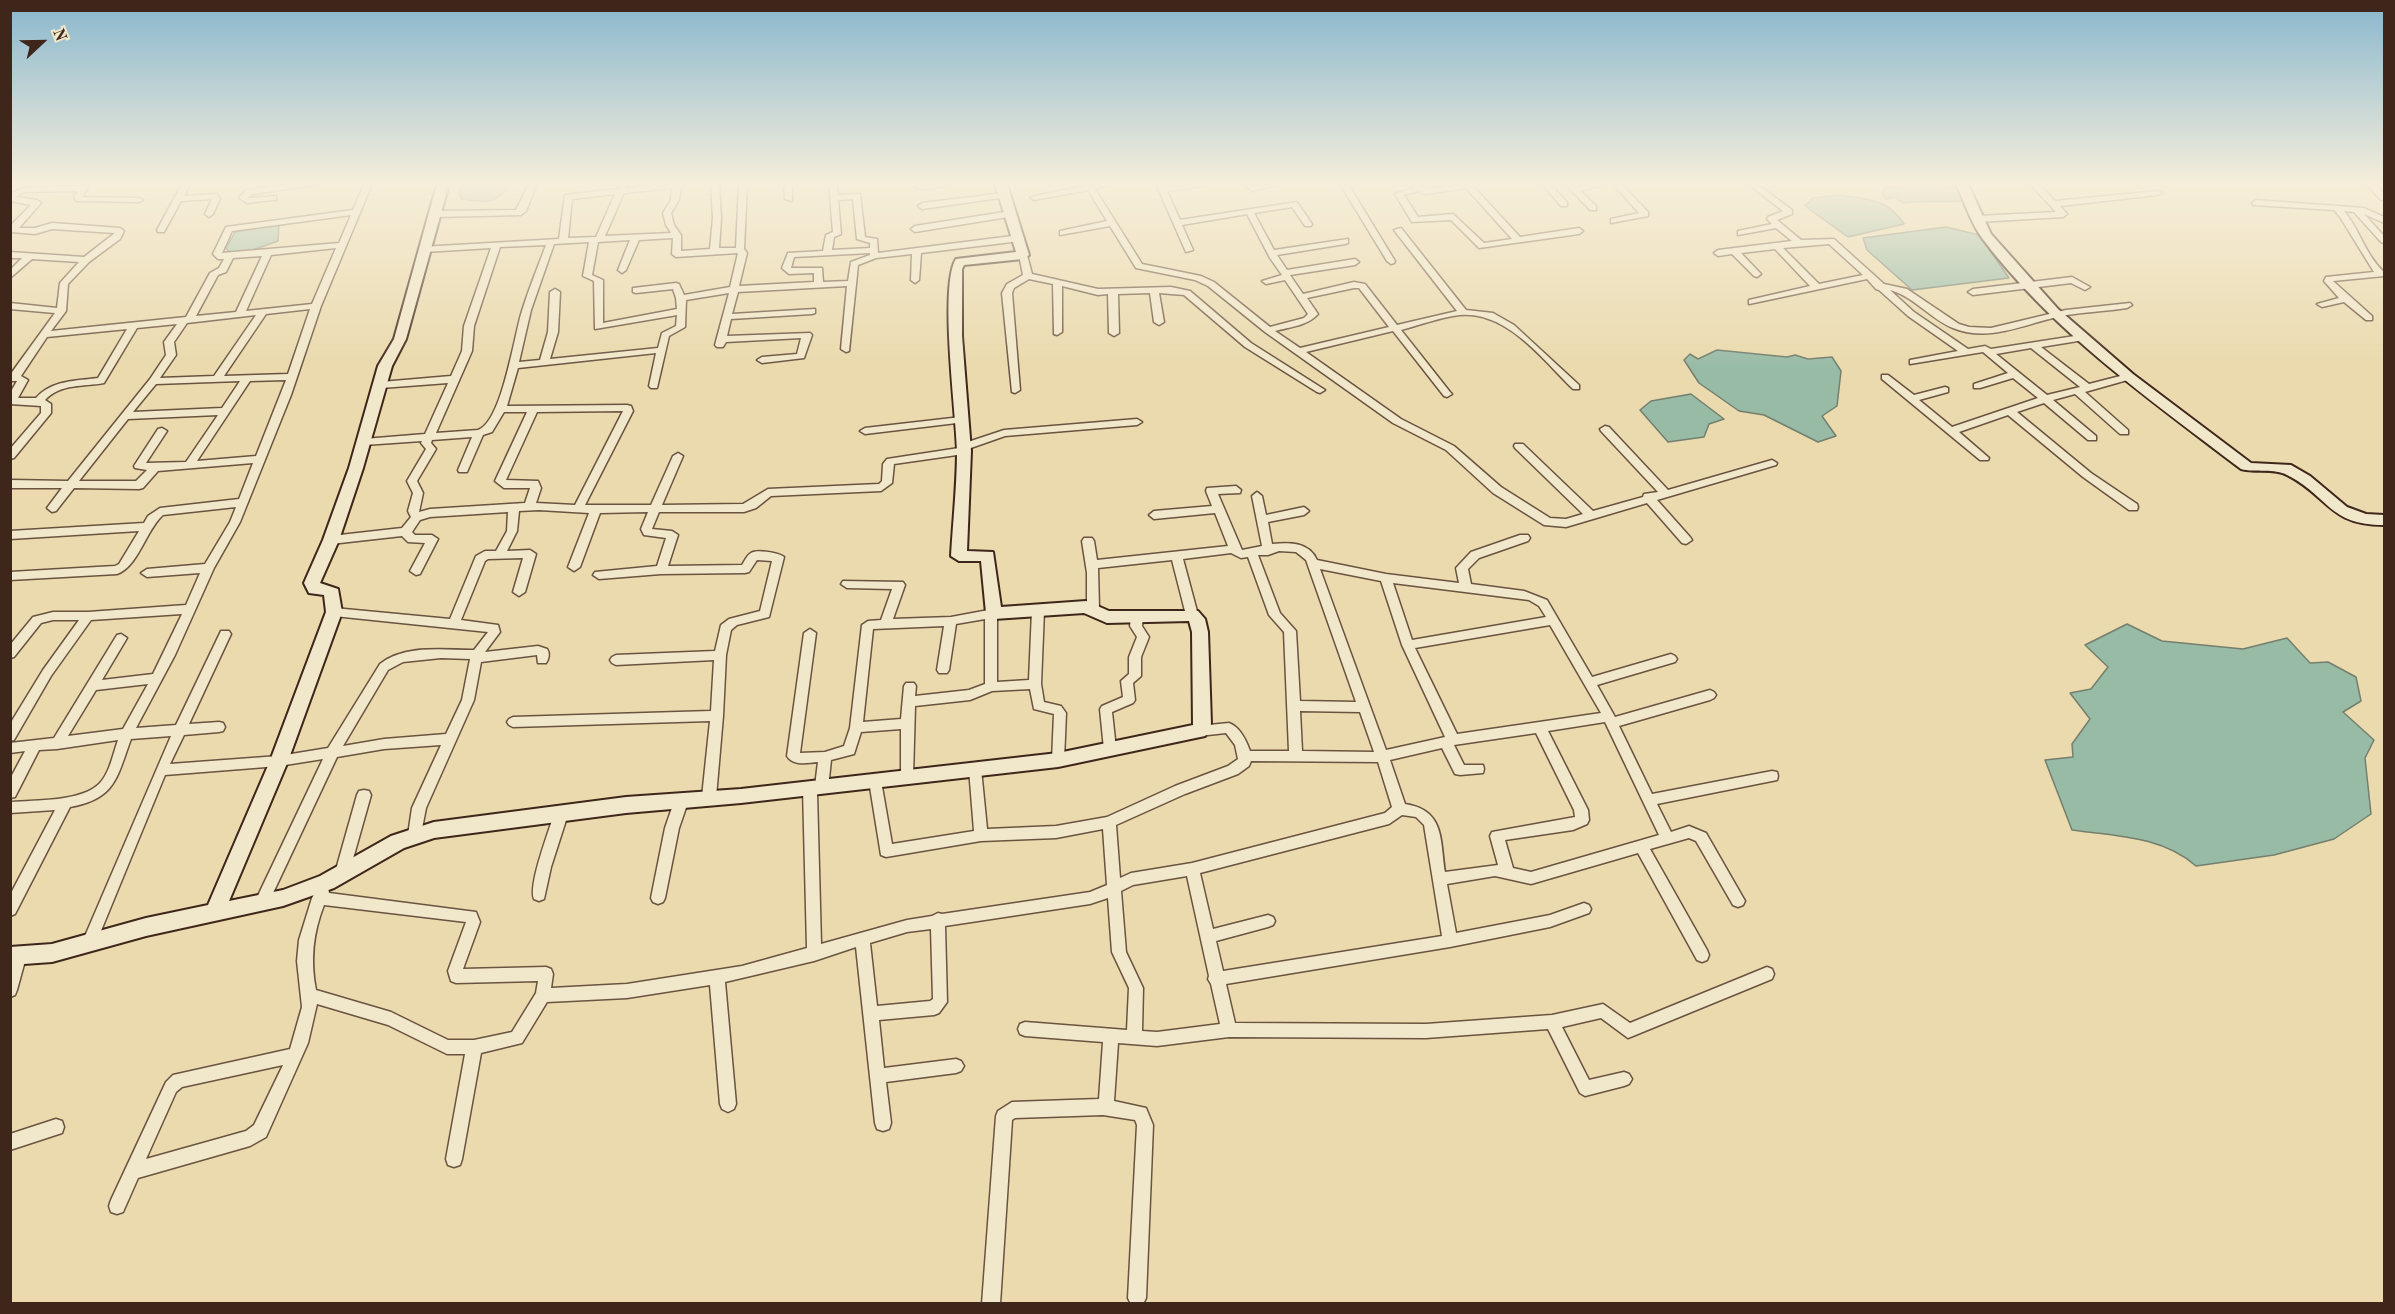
<!DOCTYPE html>
<html>
<head>
<meta charset="utf-8">
<style>
	body { margin:0 }
	#map { position:relative; width:2395px; height:1314px; overflow:hidden; background:#eadaad; font-family:"Old Standard TT",serif }
	canvas { display:block }
	.frame { position:absolute; inset:0; border:12px solid #3f261b; pointer-events:none }
	.north { position:absolute; left:12px; top:12px; width:60px; height:60px; -webkit-text-stroke:4px #f1e7ca; paint-order:stroke; rotate:68deg; font-size:16px; font-weight:700; line-height:24px; text-align:center; color:#3f261b }
	.north::after { content:''; display:block; margin:auto; width:21px; height:27px; background:#3f261b; clip-path:polygon(50% 0,100% 100%,50% 72%,0 100%) }
</style>
</head>
<body>
<div id="map">
<canvas width="2395" height="1314"></canvas>
<div class="frame"></div>
<div class="north">N</div>
</div>
<script>
const context = document.querySelector('canvas').getContext('2d');
context.lineJoin = 'round';
function paint(path, color) {
  context.fillStyle = color;
  context.fill(path, 'evenodd');
}
function strokePath(path, color, width, dash) {
  context.strokeStyle = color;
  context.lineWidth = width;
  context.lineCap = dash ? 'butt' : 'round';
  context.setLineDash(dash || []);
  context.stroke(path);
}
const water = new Path2D(`
	M468,184H509L510,187C489,207 487,201 461,199L459,190Z
	M1938,184L1960,190L1965,200C1943,204 1925,199 1903,203L1895,197L1886,199L1882,193L1886,187Z
	M1839,195C1866,199 1888,198 1904,224L1848,237L1805,206L1813,198Z
	M279,224L278,241L250,251L229,252L226,248L235,232Z
	M1946,227L1979,235L2009,278L1912,290L1867,250L1863,238Z
	M1717,350L1787,357L1795,355L1808,359L1832,357L1841,371L1837,406L1822,416L1836,436L1818,442L1764,415L1739,411L1699,383L1684,360L1690,354L1698,359Z
	M1691,394L1724,419L1709,424L1704,437L1668,442L1640,410L1651,401Z
	M2127,624L2162,641L2243,649L2287,638L2310,663L2328,662L2356,677L2361,701L2343,712L2374,740L2365,758L2371,814L2334,839L2274,855L2196,866C2162,836 2115,836 2072,830L2045,760L2073,757L2072,744L2090,719L2070,693L2091,689L2108,667L2085,645Z`);
paint(water, '#98bba6');
strokePath(water, '#747f6e', 1.5);
const street = new Path2D(`
	M83,184L90,185L82,197L139,198L143,200L139,202L79,201H76L74,196L78,191L24,192L16,197L37,200L41,203L19,228H35L52,223L120,228L124,231L120,239L89,262L68,284L66,311L51,331L186,317L210,273L219,268L224,259H218L213,254L226,227L353,210L364,184H372L321,306L291,395L240,522L214,568L175,655L136,728L176,725L221,631H229L231,634L189,724L219,722L223,723L225,727L223,731L219,732L184,735L170,764L279,756L328,748L380,664C405,644 443,650 474,650L488,632L334,616L328,612L334,608L450,619L476,556L485,551H496L507,531L508,512L430,517L420,520L412,532L415,535H432L438,539L420,574L416,575L410,571L425,543L408,542L402,536L331,544L325,540L331,536L402,528L411,517L408,511L413,493L407,481L426,449L421,443L422,441L364,445L359,442L364,439L425,434L448,383L381,388L376,385L381,382L451,376L462,351L464,326L491,248L424,252L420,249L421,247L559,239L565,195L618,189L621,184H626V188L662,184H688L681,187L679,200L671,213L674,225L681,235V251L710,249L713,218L711,184H719L721,218L719,248H736L739,184H747L744,249L747,253L739,286L814,282V273L789,274L782,268L788,253L823,251L826,235L833,232L829,184H837L838,195L860,194L865,237L877,239L878,253L1020,235L1024,238L1020,241L921,253L919,280L915,283L911,280L912,254L876,258L858,265L849,351L846,352L841,349L847,286L738,292L732,314L815,309V313L812,314L731,319L727,336L810,333L812,335L804,358L762,363L757,360L762,357L797,354L801,338L726,342L723,347H717L715,345L729,293L686,300L685,327L669,336L657,388H651L649,386L656,353L518,368L507,406L627,405L631,406L633,411L585,505H651L673,456L678,453L683,456L662,505L743,504L768,489L879,484L882,481L883,464L887,459L959,448V445L1004,430L1137,419L1142,422L1137,425L1005,436L968,449V453L964,454L894,464L892,483L881,491L771,496L756,508L744,512H659L652,529L672,531L678,535L668,566L742,565C744,562 747,555 751,553C757,549 779,553 784,557L769,617L737,625L731,630L726,655L723,716L716,797L714,801L709,802L704,801L702,797L710,721L513,727L509,725L507,722L509,719L513,717L711,711L714,660L616,665L612,663L610,660L612,657L616,655L715,651L721,625L729,619L760,611L772,561L757,560L749,572L745,573L661,574L599,579L593,575L595,572L657,566L666,538L644,535L641,529L648,512L600,513L580,567L574,571L568,567L589,513L539,510L519,511L517,531L507,551L530,550L536,554L525,592L519,596L513,592L523,558L488,559L485,561L461,620L498,625L500,632L485,652L538,646L547,649C550,653 549,659 546,663H538L537,655L481,662L474,700L426,808L420,839L415,841L410,839L408,835L412,808L441,745L384,749L337,757L266,908L261,910L256,908L254,904L323,759L279,766L165,775L96,943L94,948L89,949L84,948L82,943L171,736L131,739C117,777 116,799 70,807L15,914L10,916V895L55,810L10,813V802C35,800 82,802 100,783C110,772 113,754 118,740L57,749L39,750L15,797L10,798V779L25,751L10,753V743L54,738L117,635L121,634L127,638L102,680L153,674L182,614L91,620L51,676L14,740L10,741V724L43,670L79,620H53L41,623L14,657L10,658V645L33,617L53,612H88L186,605L200,573L147,577L141,573L147,569L205,564L230,522L236,507L163,515C146,530 138,567 117,574L10,580V572L115,566L119,564L139,531L10,539V531L144,523L148,516L160,508L239,499L253,463L158,471L143,488L139,489L74,488L56,511L52,512L47,508L62,488H10V480L68,481L150,379L166,355L164,342L177,324L137,328L104,383C84,387 61,383 45,400L51,404V413L14,458L10,459V449L41,413V406L10,404V393L17,381H10V375L55,313L10,309V303L57,308L60,283L79,262L32,259L10,278V270L22,258H10V252L84,257L115,233L52,229L35,234L12,232V224L31,205L10,201V194L23,188L81,186ZM672,188L671,200L663,213L666,225L671,233L605,236L624,193ZM615,194L596,237L568,238L572,199ZM853,199L857,239L870,243V248L832,250L834,237L841,234L838,200ZM351,215L339,243L222,253L232,231ZM673,238L672,254L676,257L738,253L730,287L684,295L679,284L676,283L633,288V292L636,293L673,289L676,298L677,309L603,323V280L592,275L598,242L630,240L618,270L622,273L626,270L639,240ZM589,242L583,276L594,281L595,329L677,315L676,326L662,333L658,348L550,359L558,332L560,292L555,289L550,292L548,332L540,360L519,362L531,310L554,244ZM546,245C538,267 529,288 522,311C514,336 502,422 478,430L436,433L472,351L474,326L500,247ZM336,248L312,304L246,311L271,255ZM870,253V255L851,262L848,281L823,282L822,268H791L794,257ZM262,256L236,312L196,316L218,275L226,272L233,258ZM310,309L288,374L224,376L266,314ZM256,315L214,376L160,378L176,355L174,342L187,323ZM127,329L98,378C76,381 52,380 36,398H18L28,380L21,376L47,337ZM286,380L256,456L197,461L250,381ZM240,381L222,408L133,412L156,384ZM623,411L575,505L536,503L541,488L538,481L506,480L537,412ZM504,412H527L495,481L504,488H530L525,503L430,509L419,512L423,493L417,481L436,449L431,443L432,440L472,437L458,470L459,472H467L483,435L492,432ZM218,415L186,462L146,463L167,431L162,428L158,429L134,466L135,468L147,470L136,481H79L128,419ZM441,658L470,659L462,700L446,734L384,739L343,746L388,670L403,662ZM148,684L123,729L68,736L96,690Z
	M182,184H190L184,196L217,194L220,199L213,214L209,217L205,214L212,199L181,201L164,232H158L157,230Z
	M292,184H314L310,186L252,194L248,198L276,196V200H273L247,203L239,198L246,190Z
	M529,184H537L526,211L521,215L436,217L432,214L436,211L516,210Z
	M784,184H792V201L785,199Z
	M923,184H946C939,188 922,191 915,187Z
	M1112,184L1095,189L1142,264L1201,276L1214,282L1270,327L1304,318L1308,314L1285,280L1266,284L1262,281L1282,275L1270,258L1247,214L1182,225L1193,250L1186,252L1156,184H1164L1165,186L1206,184L1202,186L1167,191L1180,220L1297,202L1312,224L1311,226H1305L1292,207L1254,213L1274,250L1348,239V243L1345,244L1277,255L1287,270L1355,259L1359,262L1355,265L1290,275L1303,294L1354,282L1365,284L1397,325L1457,311L1394,230L1401,228L1466,310L1493,313L1514,325L1579,385V389H1573C1542,359 1507,311 1460,315C1441,317 1420,325 1401,330L1450,392L1452,394L1447,397L1444,396L1393,331L1306,352L1401,419L1454,446L1501,487L1550,518L1566,519L1583,514L1515,448L1514,446L1515,444H1523L1593,511L1643,497L1644,494L1658,492L1601,431L1600,429L1605,426L1609,427L1668,490L1772,460L1777,463L1776,465L1657,500L1690,537L1692,540L1686,544L1682,543L1647,503L1566,527L1544,525L1493,493L1446,450L1393,423L1265,332L1208,286L1195,280L1136,268L1110,226L1060,235V231L1107,221L1088,190L1034,200L1030,198L1034,196L1090,185ZM1354,288H1359L1389,327L1300,348L1275,331C1290,327 1307,326 1318,314L1307,298Z
	M1244,184H1252L1254,186L1281,184L1252,191Z
	M1340,184H1348L1395,261L1394,263L1391,264L1387,261Z
	M1413,184H1420L1427,189L1471,184L1520,237L1579,228L1583,231L1579,234L1479,248L1451,220L1412,222L1395,194L1414,188ZM1466,188L1512,239L1484,243L1453,214L1418,217L1404,195L1419,191L1425,194Z
	M1542,184H1550L1567,202V206H1561Z
	M1565,184H1574L1577,187L1591,184H1605L1581,191L1596,206V210H1590Z
	M1613,184H1621L1648,212V216L1611,223V219L1639,213Z
	M1748,184H1757L1792,210V214L1777,220L1801,240L1834,239L1884,284L1907,289L1959,324L1969,327L1991,328L2066,310L2130,303L2132,305L2127,308C2107,311 2087,312 2067,315C2030,321 1991,344 1953,328C1930,319 1915,297 1890,290L1914,312L1968,349L1985,346L1991,349L2081,335L2086,338L2084,340L2041,347L2089,384L2128,374L2131,375V379L2085,392L2128,430V434H2120L2075,394L2053,400L2096,436V440H2088L2044,403L2017,412L2091,473L2137,504L2138,507L2137,510H2129L2083,477L2008,415L1959,432L1989,458L1988,460H1980L1882,379V375H1888L1914,395L1945,387L1948,388V392L1919,400L1952,427L2038,398L2013,378L1980,388H1974V384L2008,373L1983,352L1910,364V360L1958,351L1908,316L1879,290L1876,289L1867,279L1749,304V300L1810,286L1775,249L1741,253L1761,274L1757,277L1754,276L1732,254L1718,256L1714,253L1718,250L1792,241L1776,228L1738,235V231L1772,224L1767,219L1768,217L1783,211ZM1829,244L1863,275L1819,284L1783,248ZM2031,348L2080,387L2047,395L1996,354Z
	M2030,184H2039L2055,201L2158,191L2162,193L2158,195L2060,206L2067,214L2063,217L1978,222L1974,219L1978,216L2056,212Z
	M2366,184H2375L2384,194V200H2381Z
	M1004,193L1008,195L1007,197L922,209L918,206L922,203Z
	M2256,200L2364,208L2384,217V223L2364,214L2384,236V243L2381,242L2354,212L2344,211C2360,230 2366,256 2384,272V276L2333,281L2372,316V320H2366L2344,302L2322,307L2317,304L2339,298L2324,281L2326,277L2374,272L2340,217L2334,210L2253,205L2252,203Z
	M1011,211L1014,212V216L915,232L911,229L915,226Z
	M1023,252L1027,255L1032,274L1098,289L1171,287L1190,291L1251,343L1325,390L1320,393L1317,392L1245,347L1184,295L1159,293L1164,322L1159,325L1154,322L1150,293L1118,294L1119,333L1114,336L1109,333L1108,294L1098,295L1062,286V332L1057,335L1054,334L1053,284L1029,279L1014,288L1012,293L1020,390L1015,393L1012,392L1002,293L1007,284L1023,275L1019,255Z
	M2072,277L2090,287L2085,290L2071,283L1973,295L1968,292L1973,289Z
	M961,417L965,418V422L865,434L860,431L865,428Z
	M1236,486L1241,490L1240,493L1218,494L1242,550L1262,546L1252,496L1257,492L1262,496L1266,515L1304,507L1309,511L1304,515L1268,522L1272,544C1290,542 1309,542 1317,560L1386,574L1459,583L1456,568L1471,552L1520,535H1528L1530,538L1528,541L1479,558L1468,569L1471,584L1524,591L1547,600L1592,677L1671,654L1675,656L1677,659L1675,662L1597,685L1615,717L1710,690L1714,692L1716,695L1714,698L1710,700L1619,726L1652,794L1772,771L1777,772L1778,776L1777,780L1657,804L1671,832L1689,826L1706,833L1745,901L1743,905L1738,907L1733,905L1696,841L1689,838L1650,849L1707,950L1709,955L1707,960L1702,962L1697,960L1638,853L1531,884L1495,876L1447,884L1456,933L1550,915L1584,903L1589,905L1591,909L1589,913L1550,927L1450,947L1226,984L1235,1023L1426,1024L1552,1015L1603,1004L1630,1023L1767,967L1772,969L1774,974L1772,979L1628,1038L1601,1018L1562,1027L1589,1080L1624,1072L1629,1074L1632,1079L1629,1084L1624,1086L1585,1096L1580,1093L1548,1029L1426,1038L1229,1037L1157,1046L1118,1043L1114,1101L1146,1108L1153,1125L1146,1298L1143,1304H1131L1128,1298L1137,1125L1135,1120L1103,1115L1015,1118L1012,1120L1000,1304H982L996,1116L998,1111L1012,1102L1099,1099L1103,1042L1025,1036L1020,1034L1018,1029L1020,1024L1025,1022L1127,1030L1129,988L1112,952L1108,898L1090,904L945,926L947,1002L939,1013L934,1015L879,1020L884,1068L956,1059L961,1061L964,1066L961,1071L956,1073L886,1082L891,1123L889,1129L883,1131L877,1129L875,1123L856,947L814,961L725,982L736,1104L734,1109L728,1112L722,1109L720,1104L710,985L627,998L547,1002L522,1043L481,1053L462,1159L460,1165L454,1167L448,1165L446,1159L465,1054H447L388,1025L317,1004L308,1043L266,1137L250,1146L138,1178L123,1212L117,1214L111,1212L109,1206L111,1200L166,1082L173,1075L290,1049L302,1007L297,961L299,940L312,898L318,887L323,885L328,887L329,893L476,912L480,922L463,969L546,967L551,969L553,974L551,988L627,984L742,966L807,948L803,789L805,785L810,784L815,786L818,762C807,763 793,766 787,756L804,633L810,629L816,633L800,753L825,752L844,746L850,728L862,625L868,621L881,620L892,589L847,588L841,584L843,581L903,582L905,585L893,619L951,617L994,609L998,610L1000,613L997,616V682L1029,680L1032,611L1038,607L1042,608L1044,611L1041,684L1044,702L1061,706L1066,713L1064,760L1063,764L1058,765L1053,764L1052,760L1054,714L1034,709L1030,689L992,691L970,700L915,706L913,777L912,781L907,782L902,781L901,777V729L861,732L854,754L831,760L828,788L826,792L821,793L817,792L821,944L907,920L932,916L938,913L942,914L1090,892L1107,885L1103,829L1056,838L981,841L886,857L881,855L869,781L870,777L875,776L880,777L881,781L892,844L974,831L969,769L970,765L975,764L980,765L981,769L987,829L1056,826L1107,817L1175,786L1228,766L1238,759L1235,745L1226,733L1199,736L1195,735L1193,731L1195,727L1199,726L1229,723C1240,727 1246,740 1250,751H1289L1284,632L1269,615L1248,557L1241,558L1231,553L1183,559L1198,615L1196,618L1192,619L1186,615L1172,560L1098,568L1099,608L1093,612L1087,608V573L1082,541L1084,538H1092L1094,541L1097,560L1228,546L1215,513L1154,519L1149,515L1154,511L1212,506L1206,491L1207,488ZM1279,551L1296,552L1306,560L1356,702L1300,701L1296,631L1280,613L1258,555H1268ZM1320,569L1381,581L1402,645L1445,737L1386,750ZM1393,583L1529,600L1539,606L1546,617L1412,640ZM985,619V684L969,690L915,696L916,686L914,683H906L904,686L901,719L863,722L873,629L944,626L937,670L939,673H947L949,670L956,624ZM1550,625L1601,713L1457,734L1415,648ZM1300,711L1360,712L1374,752L1302,751ZM1605,722L1659,835L1531,872L1513,868L1505,840L1573,830L1587,824L1589,820L1588,810L1548,731ZM1536,733L1574,810L1575,817L1492,832L1490,836L1498,865L1445,872C1440,840 1445,810 1405,804L1390,760L1442,748L1455,774L1460,775L1483,773L1484,769L1483,765H1464L1454,745ZM1251,761L1378,762L1392,807L1385,813L1192,863L1131,873L1120,878L1116,825L1185,794L1238,774L1249,766ZM1402,815L1416,817L1424,825L1442,936L1223,971L1216,941L1268,927L1273,925L1275,921L1273,917L1268,915L1213,929L1200,873L1389,824ZM1187,876L1209,976L1208,979L1211,984L1220,1024L1157,1032L1142,1031L1143,988L1126,952L1121,891L1133,885ZM324,905L466,922L448,971L451,981L456,983L538,981L536,993L512,1032L474,1040H448L391,1012L316,990C310,960 313,933 324,905ZM931,929L933,999L930,1001L877,1006L870,943L907,932ZM283,1065L254,1125L246,1131L146,1159L176,1092L182,1087Z
	M1137,613L1143,617L1142,626L1149,637L1141,657V676L1133,683L1135,700L1133,703L1112,712L1116,749L1115,753H1105L1104,749L1100,709L1102,706L1123,697L1121,681L1129,674V657L1137,637L1130,626L1131,617Z
	M364,790L369,791L371,795L349,873L347,877L342,879L337,877L335,873L357,795L359,791Z
	M682,794L687,795L689,799L679,828L665,898L663,902L658,904L653,902L651,898L665,828L675,799L677,795Z
	M561,808L566,810L568,814L551,867L544,899L539,901L534,899C528,885 549,831 554,814L556,810Z
	M19,950L24,952L26,957L17,990L15,995L10,997V962L14,952Z
	M56,1119L62,1121L64,1127L62,1133L10,1150V1134Z`);
const secondary = new Path2D(`
	M437,184H449L406,339L392,366L363,468L339,540L320,583L338,589L342,612L288,761L229,901L283,890L320,876L391,836L434,822L626,797L741,789L1058,753L1193,725L1192,632L1189,621L1107,623L1084,613L994,619L986,613L981,561H959L951,556C953,521 957,485 957,450C956,413 939,285 956,259L1016,252L995,184H1007L1029,255L1023,259L964,265L962,269V336L971,451L967,551L993,552L1001,607L1086,601L1109,611H1198L1205,619L1208,632L1211,724L1205,736L1058,767L741,803L626,813L434,838L404,848L334,888L283,906L146,936L52,962L10,965V947L52,944L146,918L208,905L270,761L326,612L324,595L309,593L304,583L323,540L349,468L378,366L394,339Z
	M1956,184H1968L1991,234L2058,309L2133,374L2251,463L2291,465L2310,476L2347,507L2366,514L2384,515V525C2328,525 2329,496 2287,475C2275,468 2255,473 2241,469C2149,399 2052,331 1982,238C1971,223 1964,201 1956,184Z`);
strokePath(street, '#6a5340', 3);
strokePath(secondary, '#3f261b', 4);
paint(street, '#f1e7ca');
paint(secondary, '#f1e7ca');
const sky = context.createLinearGradient(0, 0, 0, 368);
sky.addColorStop(0, '#88b7ce');
sky.addColorStop(0.5, '#f6eeda');
sky.addColorStop(1, '#f6eeda00');
context.fillStyle = sky;
context.fillRect(0, 0, 2395, 368);
</script>
</body>
</html>
